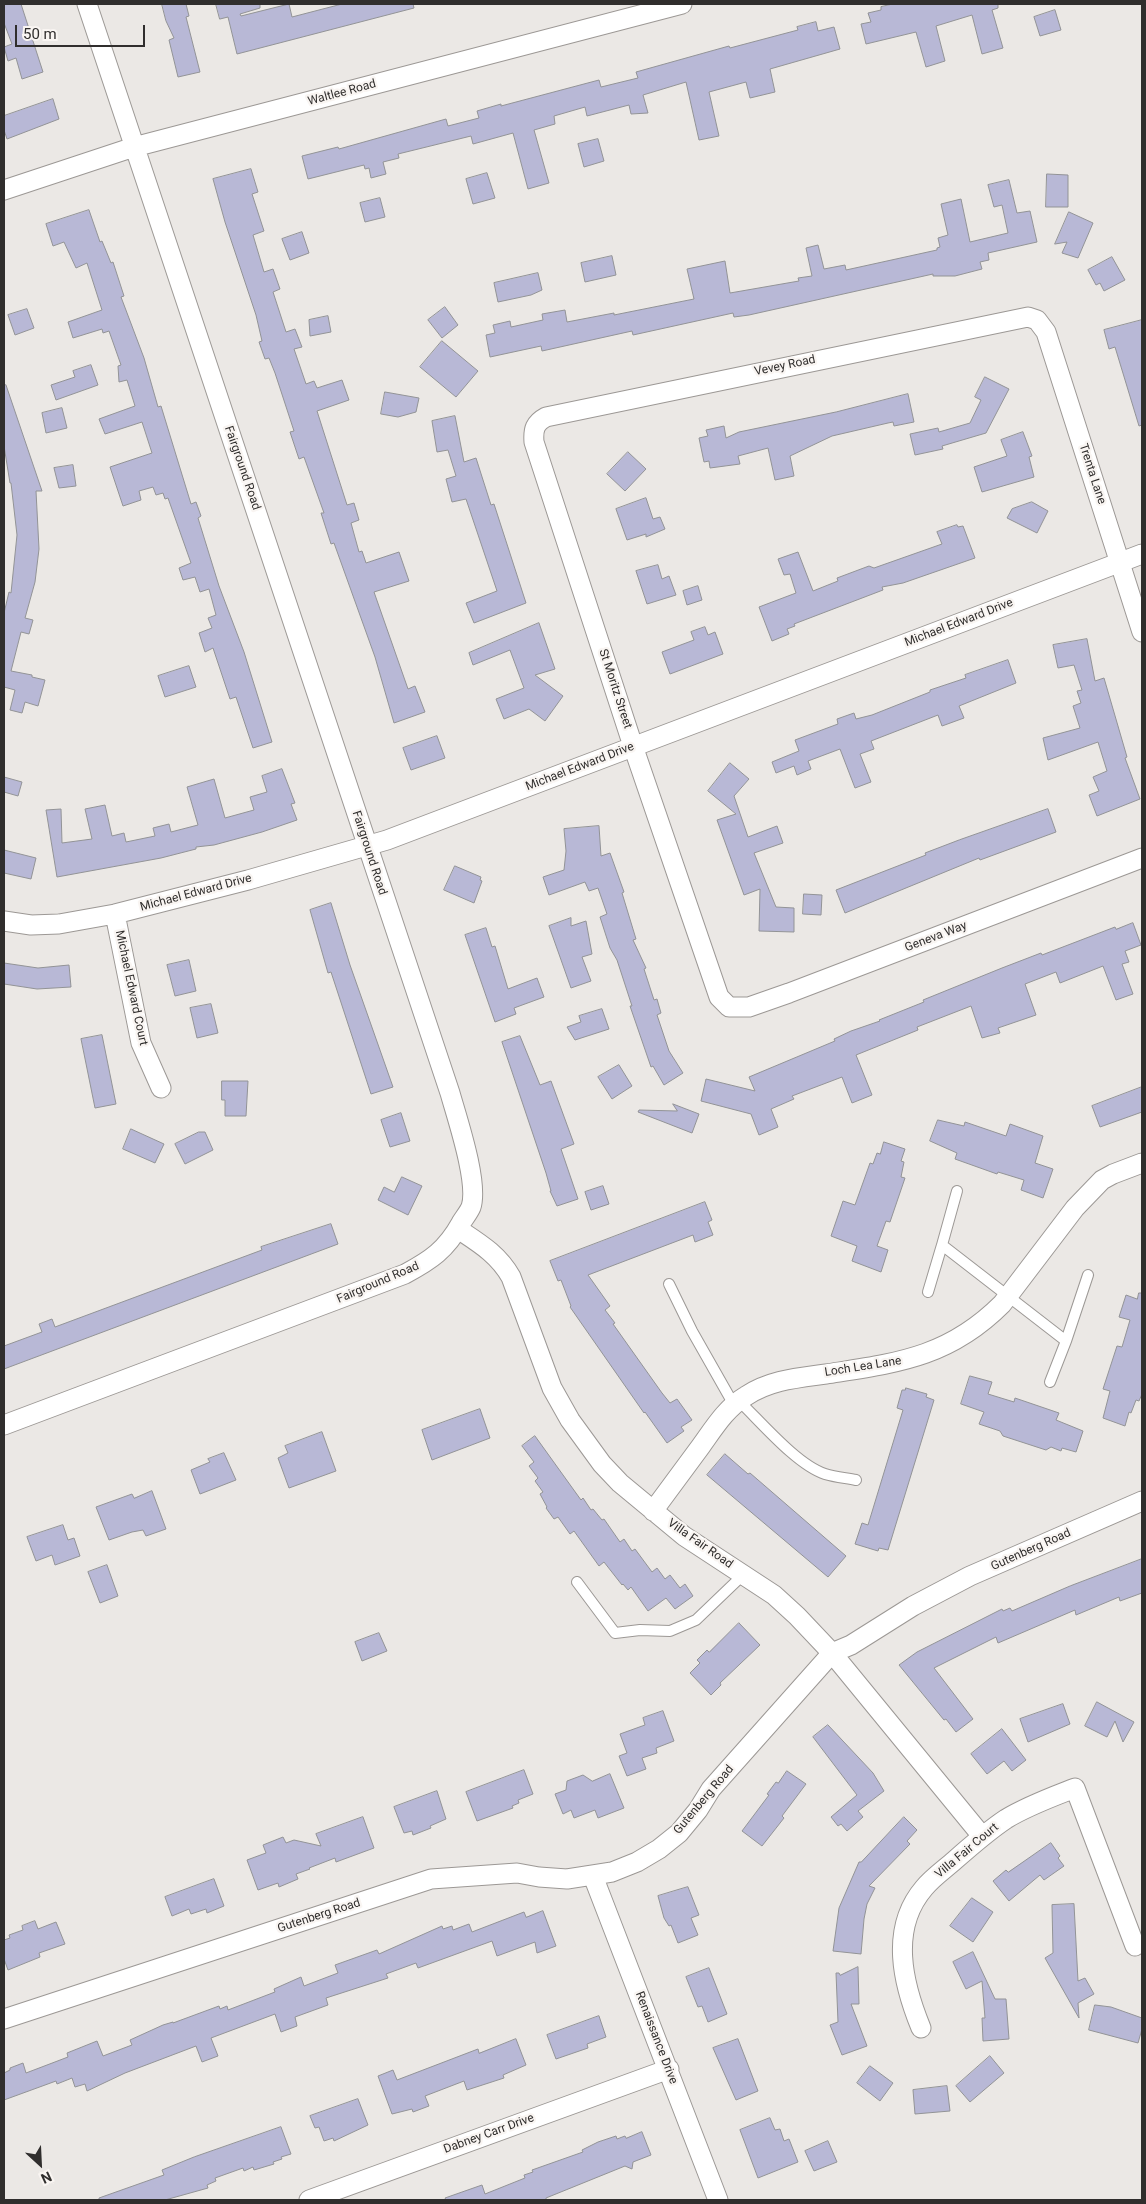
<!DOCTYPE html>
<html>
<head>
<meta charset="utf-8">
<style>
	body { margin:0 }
	#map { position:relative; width:1146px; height:2204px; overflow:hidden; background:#ebe8e5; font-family:Roboto,sans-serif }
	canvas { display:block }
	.frame { position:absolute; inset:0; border:5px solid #302e2d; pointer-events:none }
	.north { position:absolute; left:15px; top:2139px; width:50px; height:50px; -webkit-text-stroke:4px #f9f5f2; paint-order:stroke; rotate:155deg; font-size:14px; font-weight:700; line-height:20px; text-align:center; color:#302e2d }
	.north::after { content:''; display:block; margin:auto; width:18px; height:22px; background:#302e2d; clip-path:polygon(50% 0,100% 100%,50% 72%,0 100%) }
	.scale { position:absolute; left:15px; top:25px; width:130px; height:22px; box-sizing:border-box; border:2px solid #302e2d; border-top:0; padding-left:6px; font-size:15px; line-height:18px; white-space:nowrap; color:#302e2d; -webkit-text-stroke:4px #f9f5f2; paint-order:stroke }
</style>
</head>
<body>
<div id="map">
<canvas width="1146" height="2204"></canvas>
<div class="frame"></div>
<div class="north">N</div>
<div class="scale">50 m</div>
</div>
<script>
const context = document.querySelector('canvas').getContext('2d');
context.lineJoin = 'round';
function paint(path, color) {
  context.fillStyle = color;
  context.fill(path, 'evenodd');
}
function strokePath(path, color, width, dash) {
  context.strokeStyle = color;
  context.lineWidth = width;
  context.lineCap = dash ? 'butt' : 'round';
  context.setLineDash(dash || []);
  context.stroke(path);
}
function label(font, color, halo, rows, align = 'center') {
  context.font = font + ' Roboto,sans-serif';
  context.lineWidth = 4.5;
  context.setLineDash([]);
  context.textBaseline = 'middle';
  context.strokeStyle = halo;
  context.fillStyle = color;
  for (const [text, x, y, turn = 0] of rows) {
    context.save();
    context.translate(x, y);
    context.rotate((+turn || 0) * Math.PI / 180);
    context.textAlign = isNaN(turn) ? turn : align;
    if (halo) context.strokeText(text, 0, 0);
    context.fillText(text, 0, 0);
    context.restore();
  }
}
const building = new Path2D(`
	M4,4H21L43,72L22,79L16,58L8,61L4,47L12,44L4,23Z
	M162,4H186L189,16L186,17L200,72L178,77L169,40L174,38L166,21Z
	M216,4H260V8L240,14L241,16L289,4L292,17L342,4H413L414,8L237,54L228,17L220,19Z
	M893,4H998V8L992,10L1003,48L982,54L972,15L936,26L945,61L926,67L916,32L866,44L861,24L871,22L868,13L881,10V7Z
	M1055,10L1061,30L1040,36L1034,17Z
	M816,22L818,31L834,27L840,49L770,69L775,92L750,98L746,82L709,92L719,136L699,140L686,82L643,95L648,113L631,114L629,105L587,116L585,107L554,116L555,124L534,130L549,183L528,189L513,133L473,144L471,136L398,154L399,158L383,162L386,174L371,178L369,168L365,169L364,165L308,179L302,156L338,147L339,149L446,119L448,126L479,118L477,111L501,104V106L599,80L601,87L638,78L636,72L729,46L730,48L798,30L797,27Z
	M53,99L59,119L7,139L4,130V116Z
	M598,139L604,161L584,167L578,144Z
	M251,169L258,192L252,194L264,231L253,235L264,272L273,269L280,289L273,292L286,332L295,329L302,347L294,349L306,384L314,381L317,388L342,380L349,400L317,411L347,505L354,503L359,520L351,523L359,552L362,551L366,563L399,552L409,581L374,592L408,689L415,686L425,712L394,723L375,657L334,543L331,544L321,513H324L304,457L299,459L290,432L294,431L275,373L269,358L265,359L259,342L262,341L256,315L225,222L213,179Z
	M487,173L495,198L473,204L466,179Z
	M1047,174L1068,175V207H1046Z
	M1009,180L1017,213L1030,211L1037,242L988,253L989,260L980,262L982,269L955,276H933V274L749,315L734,317L733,313L633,335L632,331L542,351L541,346L490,357L486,335L495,333L493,325L510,321L511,327L543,320L542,314L565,310L567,322L614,313V315L694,299L687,269L725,261L730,293L799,281L798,278L812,276L806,248L818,245L824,269L845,265L846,270L937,250V248L940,247L938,238L948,235L941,204L961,199L970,242L1008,233L1002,205L994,207L988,185Z
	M380,198L385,217L365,222L360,203Z
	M89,210L100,242L102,241L111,263L113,262L124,296L121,297L144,358L158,407L161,406L191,504L196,502L201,516L198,518L219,586L244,652L272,742L253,748L236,697L230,699L213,648L205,652L199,633L212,628L208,618L216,615L209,589L200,592L195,577L183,580L179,568L191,563L168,498L165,499L163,493L156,495L153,487L139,491L141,500L123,506L110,467L152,453L142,422L105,434L99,419L135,406L127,380L119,382L118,366L121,365L109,331L103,333L102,329L73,338L68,322L102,310L87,263L76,268L64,242L53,246L46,224Z
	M1069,212L1093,223L1078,258L1062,253L1067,242L1055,244Z
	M302,232L309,253L290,260L282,239Z
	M612,256L616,275L585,282L581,263Z
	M1112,257L1125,280L1104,291L1100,283L1096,285L1088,270Z
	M538,273L542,290L531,295L498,302L494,283Z
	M445,307L458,325L442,338L428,320Z
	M27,309L34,328L15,335L8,315Z
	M328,316L331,332L310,336L309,320Z
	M1142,320V425L1139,426L1115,347L1109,349L1104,330Z
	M442,341L478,371L456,397L420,367Z
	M91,365L98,385L56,400L51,385L75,377L73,371Z
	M985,377L1009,389L986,433L942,446L943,449L915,455L910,434L938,428L939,432L970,423L981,400L975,397Z
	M6,385L42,491H36L39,549L35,582L25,618L33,620L29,634L21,632L11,671L32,675V677L45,680L38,706L25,702L22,713L10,710L15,690L4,687V613L9,592L11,593L17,535L11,483H10L4,446V386Z
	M385,392L419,398L416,412L398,417L381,414Z
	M908,394L914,422L894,426L893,422L888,423L832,436L790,456L794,476L775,480L768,448L738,456L740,464L710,468L709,461L704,462L699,438L708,436L706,430L724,426L726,438L739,432L836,412Z
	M62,408L67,428L46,433L42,413Z
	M455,416L464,462L476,458L491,505L494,504L526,603L474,623L466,603L497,591L466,499L452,502L446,479L456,476L448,450L437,452L432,421Z
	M1023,432L1032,456L1029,457L1034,477L982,492L974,467L1007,456L1001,440Z
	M628,452L646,469L625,491L607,474Z
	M73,465L76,486L59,488L54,468Z
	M646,498L653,519L660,517L665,529L646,537V534L627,540L616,509Z
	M1032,502L1048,511L1037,533L1007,518L1012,509Z
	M957,525L958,527L963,526L975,558L903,583L882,587L883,590L794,624L795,626L787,629L789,634L772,641L759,607L796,593L790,574L784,575L778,559L798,552L813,591L838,581L837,578L869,566L874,568L942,544L937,532Z
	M658,565L662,579L669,576L676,595L647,604L636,571Z
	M698,586L702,600L687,605L683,591Z
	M539,623L555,669L535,675L563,696L545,721L529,709L504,719L496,699L524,688L510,650L473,665L469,653Z
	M705,627L708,635L715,632L723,654L670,674L662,652L694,640L691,632Z
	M1087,639L1095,681L1104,678L1127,757L1125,758L1140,799L1097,816L1089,795L1099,791L1093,777L1107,771L1098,742L1048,760L1043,738L1080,728L1073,706L1081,703L1077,691L1082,690L1074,665L1058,668L1053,645Z
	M1008,660L1016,683L959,706L964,718L942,726L938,715L871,741L874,749L860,754L871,782L855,788L840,749L808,761L811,769L797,775L794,766L776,773L772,762L799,751L795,740L838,724L837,719L854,713L856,719L872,715L930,692V690L966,678L965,675Z
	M189,666L196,687L165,697L158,676Z
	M437,736L445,758L411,770L403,748Z
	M730,763L749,779L734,796L748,837L777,826L783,843L754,853L776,907L794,908V932L759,931L760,889L744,895L717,820L736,814L708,791Z
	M282,769L295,803L291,804L297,820L262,832L214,845L196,847V849L161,858L57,877L46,810L61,809L62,843L92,839L85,809L105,805L112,836L124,833L126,842L155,836L153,828L169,824L171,832L198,825L187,787L214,779L225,818L254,810L250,797L267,792L262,776Z
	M4,777L22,782L18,796L4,792Z
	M1048,809L1056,832L980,860L979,858L845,913L836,890L926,855L925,853L959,840Z
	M599,826L601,856L610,853L624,892L622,893L636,939L633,940L646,968L644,969L654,1000L657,999L661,1013L657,1015L669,1051L683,1073L664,1085L653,1066L651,1067L630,1006H632L617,960L610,948L600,917L607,914L598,888L589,891L585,882L549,895L543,877L564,870L566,851L564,829Z
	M4,850L36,858L31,879L4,873Z
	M455,866L481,877L480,880L482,881L474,903L444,890Z
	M804,894L822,895L821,915L803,914Z
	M331,903L350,965L393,1087L371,1094L331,972L328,973L310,910Z
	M571,918V926L586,921L592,954L582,957L591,981L571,988L549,926Z
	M1133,923L1141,945L1125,951L1129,962L1122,964L1133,994L1116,1000L1103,966L1060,983L1056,972L1025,984L1036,1015L998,1028L1000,1033L982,1038L971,1006L917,1027L918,1030L856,1055L872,1095L852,1103L842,1077L792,1096L794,1099L771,1109L778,1127L759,1135L751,1114L701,1101L706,1079L755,1091L749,1077L835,1041L834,1039L851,1031L880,1021L879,1020L924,1002L923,1000L1002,968L1041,953L1042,955L1115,927L1116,929Z
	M486,928L492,947L495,946L508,989L537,978L544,997L514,1008L516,1014L495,1022L465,935Z
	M189,960L196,991L175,996L167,965Z
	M4,963L38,968L69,965L71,987L37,989L4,984Z
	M211,1004L218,1033L197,1038L190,1008Z
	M602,1009L609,1029L575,1040L567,1027L581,1022L579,1016Z
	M102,1035L116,1104L95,1108L81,1039Z
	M520,1036L540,1085L551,1081L574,1144L561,1149L578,1199L557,1206L550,1191H551L546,1173L502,1042Z
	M619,1065L632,1086L612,1099L598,1077Z
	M222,1081H248L246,1116H225V1100H222Z
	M1142,1087V1112L1100,1127L1092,1106Z
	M673,1104L699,1114L692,1133L638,1112L639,1110L677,1111Z
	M401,1113L410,1141L390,1147L381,1120Z
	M938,1120L964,1126L965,1122L1006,1136L1010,1124L1043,1136L1035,1163L1053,1169L1043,1198L1021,1190L1024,1180L998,1172L997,1174L955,1159L957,1153L930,1141Z
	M131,1129L164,1144L155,1163L123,1149Z
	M199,1132H205L213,1150L185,1164L175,1144Z
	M884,1142L905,1149L901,1161L904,1162L901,1177L905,1178L890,1222L886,1221L877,1246L888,1250L881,1272L852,1261L857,1246L831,1236L843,1201L855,1205L870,1163L873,1164L877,1153L880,1154Z
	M402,1177L422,1186L408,1215L378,1200L384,1187L394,1192Z
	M603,1186L609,1204L591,1210L585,1192Z
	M705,1202L712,1220L708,1222L713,1235L695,1242L693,1235L588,1275L610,1306L605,1310L615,1323L613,1324L662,1393L670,1403L677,1399L692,1420L681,1427L684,1431L667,1443L645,1412L644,1413L570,1307L571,1306L561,1280L558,1281L550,1261Z
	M331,1224L338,1244L4,1369V1346L42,1332L39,1324L52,1319L55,1327L262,1250L261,1247Z
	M1139,1293H1142V1394L1139,1401L1136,1400L1131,1413L1129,1412L1125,1426L1103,1418L1110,1391L1103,1389L1117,1346L1122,1347L1130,1320L1119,1317L1126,1295L1137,1299Z
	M970,1376L992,1382L988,1394L1014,1402L1015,1398L1059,1413L1056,1420L1083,1431L1076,1452L1062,1448L1061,1451L1051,1447L1046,1450L1003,1436L1000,1431L979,1424L984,1412L961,1404Z
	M906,1388L927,1394L926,1397L934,1400L888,1550L879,1548L878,1551L855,1544L862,1523L868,1525L903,1410L897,1408L902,1390H905Z
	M480,1409L490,1438L432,1460L422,1430Z
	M322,1432L336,1471L289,1488L278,1458L288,1453L285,1446Z
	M535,1436L581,1500L583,1498L591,1510L593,1509L602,1520L604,1519L620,1542L624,1539L632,1551L635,1549L652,1572L657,1568L665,1579L670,1575L680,1588L685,1584L693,1596L675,1609L666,1598L648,1611L631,1587L628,1590L623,1584L622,1585L604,1562L599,1566L574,1531L570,1534L558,1517L554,1519L546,1508L547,1507L540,1494L543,1492L535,1481L538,1478L529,1466L534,1462L522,1446Z
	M224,1453L236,1480L200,1494L191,1470L210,1462L208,1459Z
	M725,1454L748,1474L750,1473L846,1556L828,1577L707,1475Z
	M152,1491L166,1529L146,1536L143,1530L132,1532L109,1540L96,1507L132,1494L134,1498Z
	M63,1525L68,1540L74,1538L80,1556L55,1565L52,1555L36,1561L27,1537Z
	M1142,1559V1593L1120,1601L1119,1597L1076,1615L1075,1610L998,1643L996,1637L934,1668L973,1719L956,1732L946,1719L944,1720L899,1665L917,1652L1002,1609L1003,1611L1010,1608L1012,1611L1070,1586Z
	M107,1565L118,1596L100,1603L88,1572Z
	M739,1623L760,1645L720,1683L721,1685L711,1695L690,1673L700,1663L697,1660L707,1650L709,1652Z
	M379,1633L387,1651L362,1661L355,1642Z
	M1097,1702L1134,1722L1123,1742L1115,1721L1107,1737L1085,1726Z
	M1063,1704L1070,1724L1028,1742L1020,1719Z
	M663,1711L674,1741L656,1748L657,1753L642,1758L646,1769L627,1776L619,1756L627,1753L620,1734L645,1725L643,1718Z
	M828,1725L873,1773L884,1791L858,1811L863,1817L847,1831L841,1824L838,1826L831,1817L857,1795L813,1737Z
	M1002,1729L1026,1760L1012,1771L1004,1761L987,1774L971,1754Z
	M524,1770L533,1794L518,1800L519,1803L512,1806L513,1808L477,1821L466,1792Z
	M787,1771L806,1784L782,1816L784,1818L762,1846L742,1831L769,1795L767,1794L776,1782L778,1783Z
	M610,1774L624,1808L598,1818L595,1810L574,1818L571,1810L563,1814L555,1794L566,1790L567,1781L583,1775L592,1781Z
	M437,1791L446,1819L430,1826L431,1828L413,1835L412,1831L404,1833L394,1807Z
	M363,1817L374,1848L336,1862L335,1858L309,1868L310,1869L296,1874L298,1879L279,1887L278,1883L258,1890L247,1860L266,1853L263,1845L283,1837L286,1843L294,1840L321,1846L316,1834Z
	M904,1817L917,1830L907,1841L910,1844L869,1886L875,1888L867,1904L864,1919L861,1954L833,1951L839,1908L859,1862H861Z
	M1051,1843L1060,1856L1058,1858L1064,1866L1044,1880L1040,1875L1009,1901L993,1881L1006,1870L1008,1872Z
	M214,1879L224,1906L207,1913L206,1909L191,1914L189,1909L172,1916L165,1897Z
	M688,1887L699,1915L691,1918L698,1935L678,1943L671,1925L669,1926L664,1918L658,1896Z
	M972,1898L993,1912L973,1942L950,1926Z
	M1074,1904L1078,1981L1085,1978L1094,1994L1078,2003L1079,2018L1045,1958L1053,1953L1052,1905Z
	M543,1911L556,1946L537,1953L535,1942L497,1956L492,1941L418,1968L416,1963L386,1974L388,1978L326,1998L328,2005L295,2017L297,2026L281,2032L275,2014L211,2038L218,2056L202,2062L196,2046L125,2073L87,2091L85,2084L75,2087L72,2078L57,2084L56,2081L4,2100V2073L10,2070V2068L23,2063L26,2073L68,2057L67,2053L97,2041L103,2056L132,2045L130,2040L163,2025L173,2022V2023L219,2006L220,2009L227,2006L228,2010L275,1992L274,1989L301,1977L304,1986L338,1973L335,1965L377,1950L379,1954L442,1926L443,1929L452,1926L453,1930L469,1924L472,1932L524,1912L526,1917Z
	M35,1921L38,1929L56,1922L65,1944L39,1953L40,1957L8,1970L4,1959V1940L10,1938L9,1935L23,1930L22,1926Z
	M973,1952L995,1999H1006L1009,2039L983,2041L982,2018H985L982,1981L966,1989L953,1962Z
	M858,1967L859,2004H851L867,2046L842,2055L830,2025L838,2022L836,1973H839L840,1975Z
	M709,1968L727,2014L708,2022L702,2006L698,2007L686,1977Z
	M1095,2005L1111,2007L1142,2018V2029L1138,2043L1089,2030Z
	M599,2016L606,2037L587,2044L588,2048L556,2059L547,2035Z
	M516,2039L526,2065L503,2075L504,2078L467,2090L464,2081L425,2096L429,2106L413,2112L412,2109L392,2114L378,2076L393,2070L397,2080L478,2049L479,2053Z
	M738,2039L758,2091L736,2100L713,2048Z
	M990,2056L1004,2073L970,2102L956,2086Z
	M870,2066L893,2083L880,2101L857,2083Z
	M947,2086L950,2111L915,2114L913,2090Z
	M358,2099L368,2125L334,2141L333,2138L324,2141L319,2127L315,2128L310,2116Z
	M770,2118L775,2130L780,2129L784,2141L789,2139L798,2162L758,2178L740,2130Z
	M281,2127L291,2154L281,2157L282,2159L273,2162L274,2164L254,2170L253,2167L244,2171L243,2168L215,2178L216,2181L207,2185L208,2188L165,2200H99V2198L164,2175L162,2170L194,2157Z
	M642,2132L651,2155L633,2162L632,2169L625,2166L546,2198V2200H446L445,2198L482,2185L485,2194L525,2178L524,2175L533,2172L532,2170L583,2152L582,2150L598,2142L616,2136L617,2139L625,2136L626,2138Z
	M828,2141L837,2162L814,2171L805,2151Z`);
paint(building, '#b8b8d6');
strokePath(building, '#929396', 1);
const lane = new Path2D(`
	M957,1191L942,1245L1066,1341L1050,1382
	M669,1284L692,1331L734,1405
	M928,1292L942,1245
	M1066,1341L1088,1275
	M739,1401C761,1422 797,1465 825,1474C835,1477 846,1478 856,1480
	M577,1582L615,1633L640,1630L670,1631L696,1620L744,1574`);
const street = new Path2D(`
	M4,190L134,147L682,4
	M1142,632L1046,332L1037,320L1028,317L546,417C535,423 533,429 534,442L633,746L719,997L729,1007H749L789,993L1142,858
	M115,914L141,1043L161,1088
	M4,921L31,925L59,924L115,914L248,880L387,840L1142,554
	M458,1229C479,1243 498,1254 511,1277L552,1388L570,1420L602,1464L620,1483L684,1536L774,1595L797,1616L832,1653L982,1836
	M4,1425L405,1274C431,1260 446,1250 461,1223C464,1218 469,1212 471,1207C479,1183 457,1118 450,1093L87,4
	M653,1511C669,1489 685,1468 701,1446C714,1428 726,1408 746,1396C770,1380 797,1378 826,1374C896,1363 948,1358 1002,1304L1075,1208L1102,1180L1113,1174L1142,1163
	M593,1876L718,2200
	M4,2019L431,1879L517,1873L539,1877L567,1879L612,1872L637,1862L659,1849L679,1833L698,1810L711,1789L832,1653L851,1645L913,1606L970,1576L1142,1501
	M921,2028C903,1984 889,1929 924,1888C933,1877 945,1869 955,1860C972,1845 988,1831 1006,1819C1027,1806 1052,1797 1075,1788L1135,1946
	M309,2200L669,2069`);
strokePath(lane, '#9c9895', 12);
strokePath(street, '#9c9895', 21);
strokePath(lane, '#fff', 10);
strokePath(street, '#fff', 19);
label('12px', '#302e2d', '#f9f5f2', [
	["Waltlee Road",342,93,-15],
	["Vevey Road",785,366,-12],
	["Fairground Road",242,468,71],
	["Trenta Lane",1092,474,72],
	["Michael Edward Drive",959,623,-21],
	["St Moritz Street",615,689,72],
	["Michael Edward Drive",580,767,-21],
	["Fairground Road",369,853,72],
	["Michael Edward Drive",196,893,-15],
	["Geneva Way",936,937,-21],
	["Michael Edward Court",131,988,78],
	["Fairground Road",378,1283,-23],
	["Loch Lea Lane",863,1367,-9],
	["Villa Fair Road",700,1544,35],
	["Gutenberg Road",1031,1550,-24],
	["Gutenberg Road",704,1800,-50],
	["Villa Fair Court",967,1851,-40],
	["Gutenberg Road",319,1916,-18],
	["Renaissance Drive",656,2038,69],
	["Dabney Carr Drive",489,2134,-20]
]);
</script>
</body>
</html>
